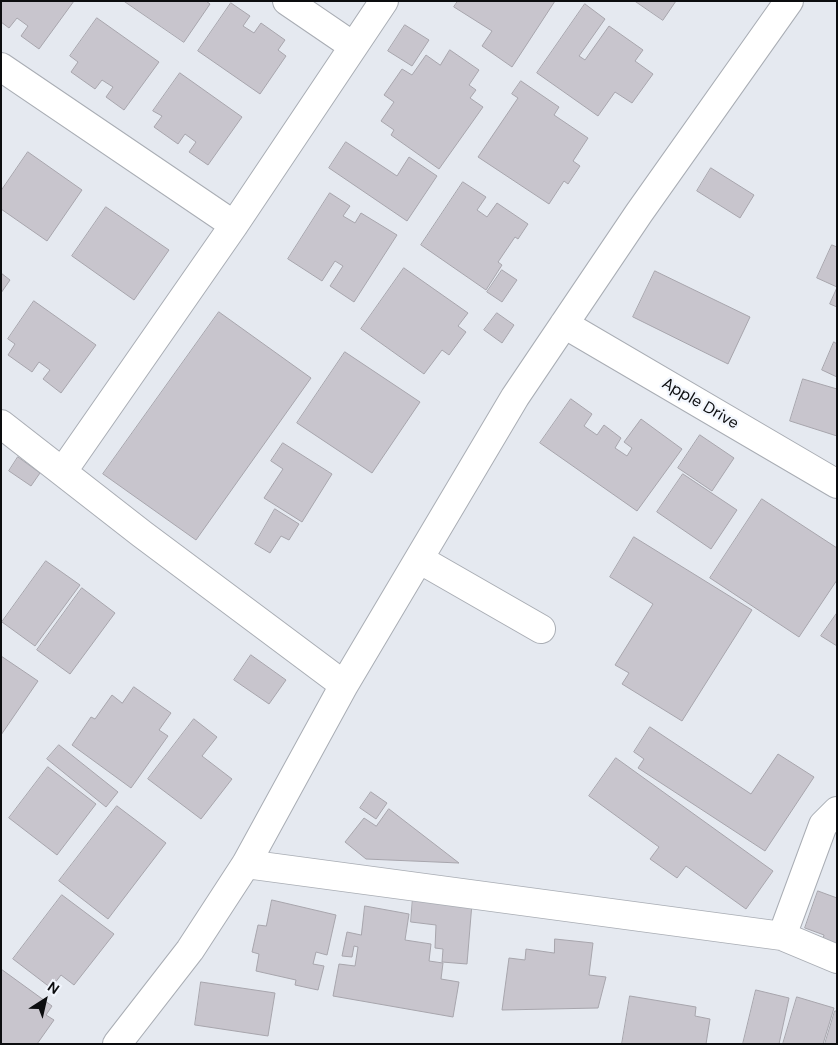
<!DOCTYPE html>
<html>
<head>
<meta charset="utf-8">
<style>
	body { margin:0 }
	#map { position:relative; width:838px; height:1045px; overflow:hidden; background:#e5e9f0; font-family:"DM Sans",sans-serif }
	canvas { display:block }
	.frame { position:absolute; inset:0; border:2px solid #0c0d0f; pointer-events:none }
	.north { position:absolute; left:20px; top:975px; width:50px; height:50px; -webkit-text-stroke:4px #f2f6fd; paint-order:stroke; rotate:35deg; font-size:14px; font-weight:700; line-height:20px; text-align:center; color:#0c0d0f }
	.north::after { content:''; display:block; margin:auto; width:18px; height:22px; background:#0c0d0f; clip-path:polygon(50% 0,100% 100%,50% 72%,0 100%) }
</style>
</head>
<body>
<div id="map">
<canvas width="838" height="1045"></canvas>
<div class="frame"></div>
<div class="north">N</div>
</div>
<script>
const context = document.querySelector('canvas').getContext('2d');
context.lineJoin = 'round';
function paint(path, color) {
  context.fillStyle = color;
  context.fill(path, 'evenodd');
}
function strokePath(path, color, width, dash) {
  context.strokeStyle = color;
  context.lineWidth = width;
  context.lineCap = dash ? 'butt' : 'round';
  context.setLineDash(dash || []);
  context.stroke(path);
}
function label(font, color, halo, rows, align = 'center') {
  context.font = font + ' "DM Sans",sans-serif';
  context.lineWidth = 4.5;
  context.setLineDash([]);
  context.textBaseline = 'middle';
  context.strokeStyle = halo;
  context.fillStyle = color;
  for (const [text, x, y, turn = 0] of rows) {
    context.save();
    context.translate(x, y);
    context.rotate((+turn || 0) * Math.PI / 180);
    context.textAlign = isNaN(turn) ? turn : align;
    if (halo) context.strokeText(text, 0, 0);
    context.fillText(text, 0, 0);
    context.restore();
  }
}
const building = new Path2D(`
	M1,1H74L39,49L21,36L28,26L17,18L9,28L1,22Z
	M124,1H206L210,4L184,42Z
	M458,1H555L512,67L482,46L492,31L454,7Z
	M635,1H676L663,20Z
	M231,3L250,16L243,26L254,33L261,23L285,40L278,50L286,56L260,94L198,51Z
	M585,4L605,19L579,56L585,60L609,26L643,50L635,61L653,74L632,103L615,92L598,116L537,73Z
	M97,18L159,62L124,110L106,97L113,87L102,80L95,89L71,72L78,62L70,56Z
	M405,25L429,40L412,66L388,51Z
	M450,50L479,70L469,85L476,90L470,98L483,107L439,169L391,135L394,130L381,121L394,102L384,95L402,69L412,75L426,55L440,65Z
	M180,73L242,117L208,165L189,152L196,142L185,134L178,144L154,127L162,116L153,111Z
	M521,81L559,107L554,115L588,138L573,161L580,166L568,184L564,181L549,204L478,157L518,98L512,94Z
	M346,142L397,176L409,157L437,176L407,221L329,168Z
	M28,152L82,190L47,241L1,209V191Z
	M711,168L754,195L740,218L697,191Z
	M463,182L486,197L477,210L487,217L497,203L528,224L518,239L515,237L498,262L502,265L486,290L421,245Z
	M330,193L350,206L343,216L355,223L361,213L397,235L354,302L330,286L343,266L335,261L322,281L288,259Z
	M106,207L169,250L134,300L72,256Z
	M832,245L837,247V287L817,278Z
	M404,268L468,313L458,326L466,332L449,355L442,350L424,374L361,329Z
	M502,270L517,280L502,302L487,292Z
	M655,271L750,317L728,364L633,317Z
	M1,273L10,280L1,293Z
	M837,288V307L830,304Z
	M34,301L96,345L61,393L43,379L50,370L39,362L32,372L8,355L15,344L8,339Z
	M219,312L311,378L196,540L103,474Z
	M497,313L514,325L502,343L484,330Z
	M834,342L837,344V377L822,370Z
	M345,352L420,402L372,473L297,423Z
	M803,379L837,389V436L790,421Z
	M571,399L592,414L584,426L597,435L604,425L621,438L615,448L627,456L632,448L624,442L641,419L682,449L637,511L540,443Z
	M700,435L734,458L712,491L678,468Z
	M283,443L332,474L302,522L264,498L283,469L271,461Z
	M18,457L40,473L31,486L9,471Z
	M683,474L737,510L711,549L657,512Z
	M762,499L837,548V580L799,637L710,578Z
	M275,509L299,524L289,540L281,536L270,553L255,544Z
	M634,537L752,610L682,721L622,684L629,673L615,665L653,604L610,577Z
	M46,561L80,585L35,646L2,622Z
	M82,588L115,613L70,674L37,650Z
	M837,613V646L821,636Z
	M251,655L286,680L269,704L234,680Z
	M1,656L38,681L1,735Z
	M134,687L171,713L159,730L168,736L131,788L72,745L91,717L95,719L112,695L122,703Z
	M194,719L217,737L202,756L232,779L201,819L148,779Z
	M650,727L751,794L778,754L814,777L765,851L638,768L644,759L634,752Z
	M59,745L118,792L106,807L47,759Z
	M616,758L773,871L746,909L686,866L677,878L650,859L659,847L589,796Z
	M48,767L96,804L57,855L9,818Z
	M371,792L387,803L376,819L360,808Z
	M117,806L166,843L108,919L59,881Z
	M389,809L459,863L366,859L345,842L364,818L376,826Z
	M818,891L837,898V947L822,942L824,935L805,928Z
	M62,895L114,934L74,985L61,975L51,988L13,959Z
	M413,897L472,903L467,964L442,962L443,949L435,948L436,925L411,922Z
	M272,900L336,915L327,955L316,952L313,964L324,966L318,990L295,985L296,980L256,971L259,954L252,952L258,925L266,926Z
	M365,906L409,914L405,940L431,944L429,961L443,963L441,979L459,982L453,1017L333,996L339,964L355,966L358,947L354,946L352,957L342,956L347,932L361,935Z
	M555,939L593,943L589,975L606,977L598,1008L502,1010L509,958L525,960L526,949L554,953Z
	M1,969L52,1006L46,1015L54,1020L37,1044H1Z
	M201,982L275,993L268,1036L195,1025Z
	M756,990L789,998L779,1044H743Z
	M630,996L696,1007L695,1016L710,1019L706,1044H622Z
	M797,997L834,1008L823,1044H783Z
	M835,1011H837V1044H825Z`);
paint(building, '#c8c5cd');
strokePath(building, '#a7a5ac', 1);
const minor = new Path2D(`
	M287,1L353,46
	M1,67L234,225
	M564,324L837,484
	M1,424L142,534L344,685
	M63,471L234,225L384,1
	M419,559L541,629
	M246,864L782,936L823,825L837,811
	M782,936L837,959
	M117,1044L190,950L246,864L344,685L515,397L639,213L789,1`);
strokePath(minor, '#a9adb4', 30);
strokePath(minor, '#fff', 28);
label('16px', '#0c0d0f', '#f2f6fd', [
	["Apple Drive",700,404,30]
]);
</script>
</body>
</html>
